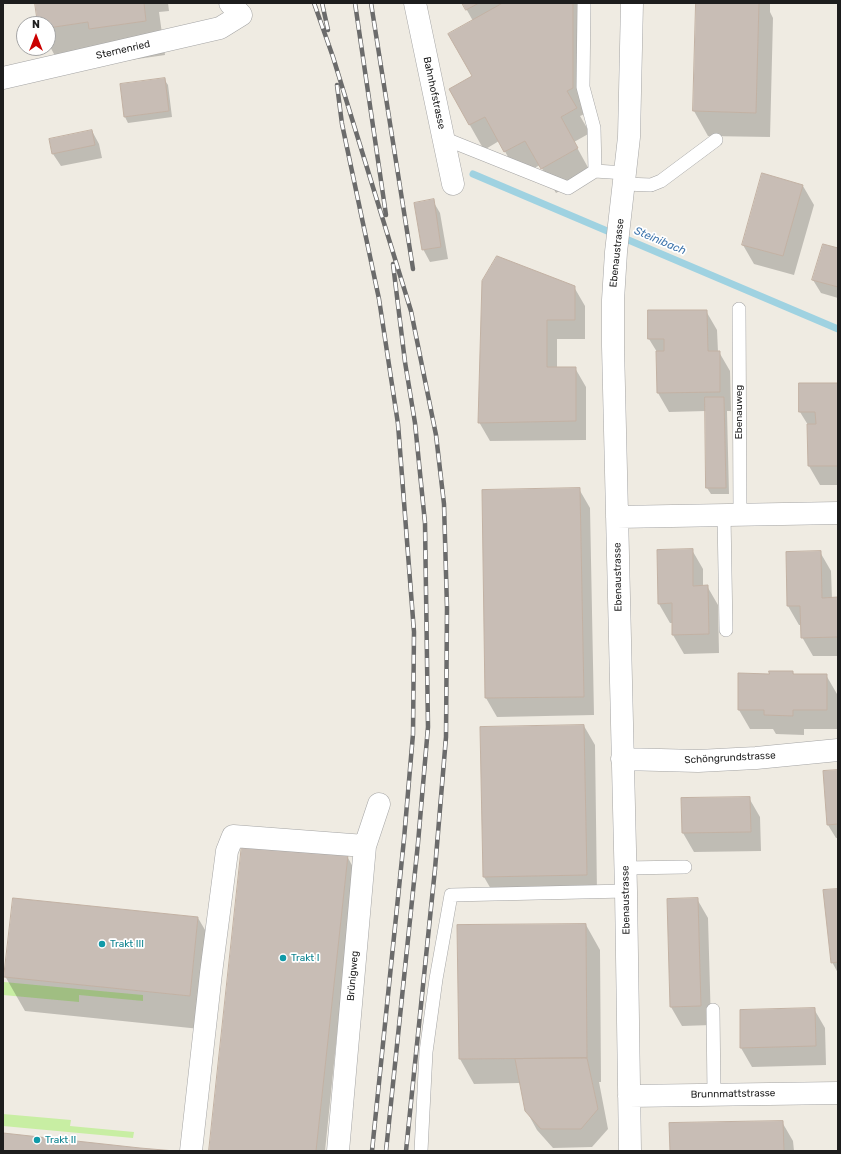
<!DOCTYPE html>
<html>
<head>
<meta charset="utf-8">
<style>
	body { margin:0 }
	#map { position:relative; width:841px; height:1154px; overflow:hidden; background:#efebe2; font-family:Rubik,sans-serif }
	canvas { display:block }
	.frame { position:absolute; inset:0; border:4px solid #1d1d1d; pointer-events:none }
	.north { position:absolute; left:16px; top:16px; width:40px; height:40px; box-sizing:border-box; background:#fff; border:1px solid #a5a5a5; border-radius:50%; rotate:0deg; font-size:11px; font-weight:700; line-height:16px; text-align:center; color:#1d1d1d }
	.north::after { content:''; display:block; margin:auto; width:14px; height:18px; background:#cb0000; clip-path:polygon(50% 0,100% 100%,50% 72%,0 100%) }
</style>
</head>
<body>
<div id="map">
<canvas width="841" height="1154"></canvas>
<div class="frame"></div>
<div class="north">N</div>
</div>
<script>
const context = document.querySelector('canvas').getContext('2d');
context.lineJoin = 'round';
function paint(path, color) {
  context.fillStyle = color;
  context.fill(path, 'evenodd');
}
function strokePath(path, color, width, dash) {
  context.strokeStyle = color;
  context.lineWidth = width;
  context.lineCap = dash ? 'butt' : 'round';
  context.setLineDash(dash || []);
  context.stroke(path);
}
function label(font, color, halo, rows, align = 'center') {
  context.font = font + ' Rubik,sans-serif';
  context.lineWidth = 3.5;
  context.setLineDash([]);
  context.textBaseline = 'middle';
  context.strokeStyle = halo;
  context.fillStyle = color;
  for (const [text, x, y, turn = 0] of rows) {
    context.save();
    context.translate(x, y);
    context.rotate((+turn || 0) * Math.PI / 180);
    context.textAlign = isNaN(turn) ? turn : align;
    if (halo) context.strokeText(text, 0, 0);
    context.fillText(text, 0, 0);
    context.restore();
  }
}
paint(new Path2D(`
	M4,982L143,995V1001L79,995V1002L3,995Z
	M3,1114L71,1120L70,1126L134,1132L133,1138L3,1126Z`), '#c8eea3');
paint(new Path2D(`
	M36,3H168L169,11L159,12L165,55L110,63H59L48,43V24H39Z
	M463,3H582L587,113L580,116L590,133L574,142L591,173L556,193L540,165L519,176L499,141L484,150L450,90L474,77L473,21Z
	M697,3H770V12L773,18L770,137L708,136L694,111Z
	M164,79L168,85L172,117L128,123L125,117Z
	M92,131L99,144L102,158L61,166L53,154Z
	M803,186L814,205L794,275L754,264L743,245Z
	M433,201L440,213L448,259L430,262L423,249Z
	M838,249V298L821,293L813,280Z
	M483,282L574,287L585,306V339H557V368H575L586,387V440L490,441L479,422Z
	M706,311L717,330L718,352H719L730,371L731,411H727L729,494H711L707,488L706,411L669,412L658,393L657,352L649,339Z
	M838,384V485H820L809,466L808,425L800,412Z
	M579,489L590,508L594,715L497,717L486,698L483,491Z
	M692,550L703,569V586H707L718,605L719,653L684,654L673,635V623H670L659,604Z
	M820,552L831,571L832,599H838V656H813L802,637V625H799L788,606Z
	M793,672L794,675H826L837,694V729H804V735L776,734L773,729H750L739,710L770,675Z
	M584,726L595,745L597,894L495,896L484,877Z
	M838,771V838H836L828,825L824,772Z
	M749,798L760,817L761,851L694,852L683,833Z
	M347,856L354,869L325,1151H210Z
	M838,890V973L832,962Z
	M697,899L708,918L711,1025L682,1026L671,1007Z
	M198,918L218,952L210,1030L25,1011L5,976Z
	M586,925L600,950L601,1082H599L608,1129L592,1147L553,1148L537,1130L526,1110L520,1083L474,1084L460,1059Z
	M814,1009L825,1028L826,1065L752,1067L741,1048Z
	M782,1122L793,1141L794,1151H671Z`), '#0003');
strokePath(new Path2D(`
	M473,174L838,329`), '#9fd2e1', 7);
const building = new Path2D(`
	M35,3H144L146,21L89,29L88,22L48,28V24H38Z
	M462,3H479L466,10Z
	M503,3H573V88L567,91L577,108L561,117L578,148L541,169L525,141L504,152L485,117L469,125L449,89L472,76L448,34Z
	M696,3H759L756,113L693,111Z
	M165,78L169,111L124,117L120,84Z
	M92,130L95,145L52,154L49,139Z
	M762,173L803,185L783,256L742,245Z
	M434,199L441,247L422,250L414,203Z
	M823,244L838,248V287L812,280Z
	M497,256L575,286V320H547V367H576V421L478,423L482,281Z
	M648,310H707L708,351H720V392L657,393L656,351H664V339H648Z
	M799,383H838V466H808L807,424H816L815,412H799Z
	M705,397H724L726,488H706Z
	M580,488L584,697L485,698L482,490Z
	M693,549V586L708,585L709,634L672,635V603L658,604L657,550Z
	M821,551L822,598L838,597V637L801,638L800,606H787L786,552Z
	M769,671H793V674H827V710H793V716L764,715V710H738V673L769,674Z
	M584,725L587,875L483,877L480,727Z
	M838,770V824L827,825L823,771Z
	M750,797L751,832L682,833L681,798Z
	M242,844L348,855L316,1151H209Z
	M838,889V962L831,963L823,890Z
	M13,898L198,917L190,996L4,977Z
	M698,898L701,1006L670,1007L667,899Z
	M586,924L587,1058L459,1059L457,925Z
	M815,1008L816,1046L740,1048V1010Z
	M587,1058L598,1109L581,1129H541L525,1111L515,1059Z
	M783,1121L784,1151H670L669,1123Z
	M3,1133L140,1148L175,1151H3Z`);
paint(building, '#c8bdb5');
strokePath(building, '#c2b1a3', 1);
const service = new Path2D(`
	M584,3L583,87L594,128L595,171
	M443,138L568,188L595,171L625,173
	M624,184L651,185L661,181L716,140
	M739,309L740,514
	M724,515L726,630
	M625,868L685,867
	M713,1010L714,1094
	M421,1151L426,1052L436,979L451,895L626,891`);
const minor = new Path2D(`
	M415,3L453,184
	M3,78L220,28L241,15L230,3
	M617,517L838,513
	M622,759L698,761L756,758L838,750
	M629,1096L838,1093
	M191,1151L211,973L227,851L233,836L365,846
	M338,1151L365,846L379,804
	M630,1151L626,891L613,346V300L616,252L629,137L632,3`);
strokePath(service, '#a4a4a4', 14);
strokePath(minor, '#a4a4a4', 23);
strokePath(service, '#fff', 13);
strokePath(minor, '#fff', 22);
const rail = new Path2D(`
	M314,3L333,57L411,311L436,435L444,504L447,608L446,737L435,869L406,1151
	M322,3L328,30
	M355,3L386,215
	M371,3L413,269
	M337,85L342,124L379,299L398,424L414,632L413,734L404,839L372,1151
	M386,1151L418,843L428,727L425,523L415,423L405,362L393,264`);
strokePath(rail, '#6b6b6b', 4.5);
strokePath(rail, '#fff', 3, [9]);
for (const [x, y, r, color] of [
	[102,944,4,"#0f9aa8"],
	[283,958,4,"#0f9aa8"],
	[37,1140,4,"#0f9aa8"]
]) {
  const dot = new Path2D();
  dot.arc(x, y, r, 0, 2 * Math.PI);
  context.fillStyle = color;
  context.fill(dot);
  strokePath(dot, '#fff', 1.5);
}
label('10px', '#1d1d1d', '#fff', [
	["Sternenried",123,50,-13],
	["Bahnhofstrasse",434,93,78],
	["Ebenaustrasse",617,253,-84],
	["Ebenauweg",739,412,-90],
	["Ebenaustrasse",618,577,-91],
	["Schöngrundstrasse",730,758,-3],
	["Ebenaustrasse",626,900,-91],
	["Brünigweg",353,976,-85],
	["Brunnmattstrasse",733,1094,-1]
]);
label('10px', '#0d838f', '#fff', [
	["Trakt III",110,944],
	["Trakt I",291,958],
	["Trakt II",45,1140]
], 'left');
label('italic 11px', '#4076ad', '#fff', [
	["Steinibach",660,241,23]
]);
</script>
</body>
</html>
